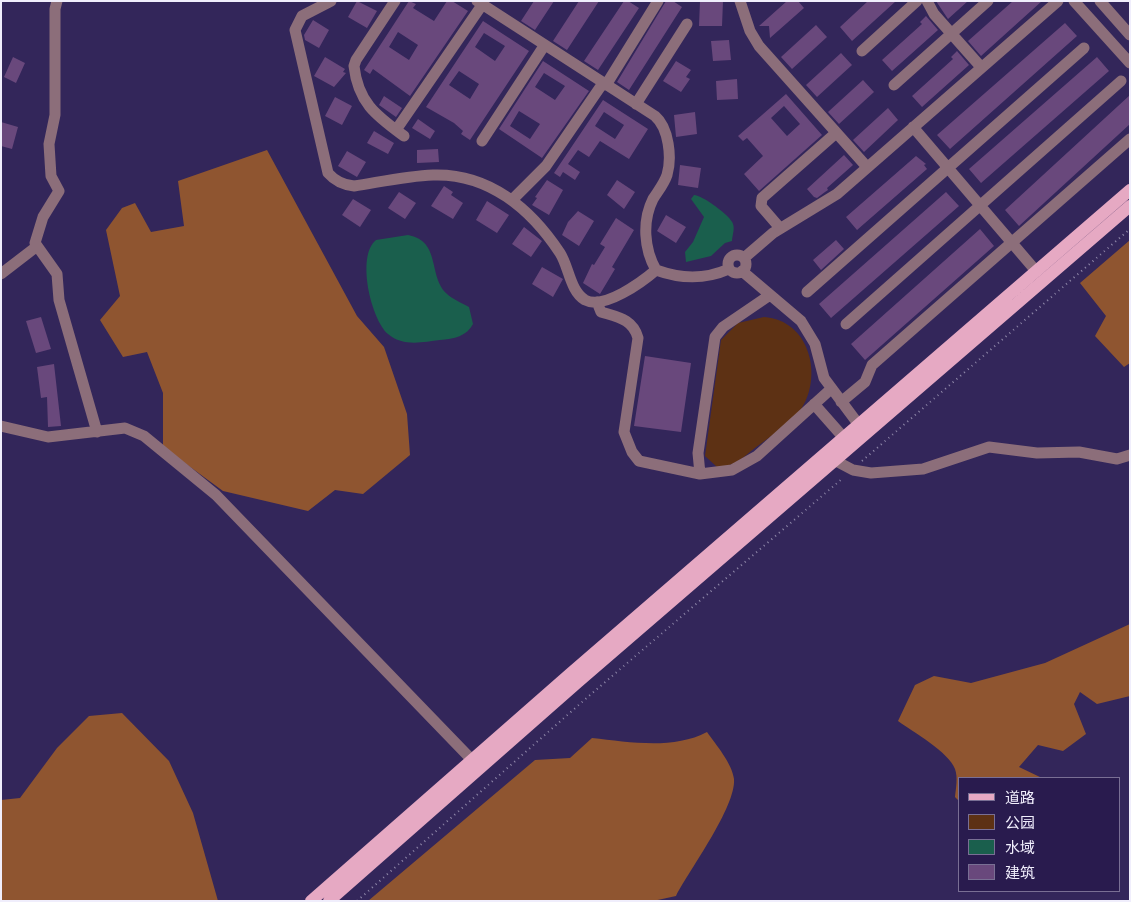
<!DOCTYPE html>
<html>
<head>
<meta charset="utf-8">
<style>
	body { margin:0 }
	#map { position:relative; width:1131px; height:902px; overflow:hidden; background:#33265a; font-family:Bitter,"Noto Sans SC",serif }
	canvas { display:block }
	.frame { position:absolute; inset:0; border:2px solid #f0eefc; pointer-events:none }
	.legend { position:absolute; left:958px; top:777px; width:162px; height:115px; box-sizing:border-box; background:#291b4e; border:1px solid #796f94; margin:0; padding:6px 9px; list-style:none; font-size:15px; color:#f0eefc }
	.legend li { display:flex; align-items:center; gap:10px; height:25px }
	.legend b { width:25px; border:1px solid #796f94 }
</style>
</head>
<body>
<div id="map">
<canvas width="1131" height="902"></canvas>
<div class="frame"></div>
<ul class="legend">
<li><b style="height:6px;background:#e6a9c3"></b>道路</li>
<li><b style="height:14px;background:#5d3114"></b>公园</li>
<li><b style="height:14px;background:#1a5f4d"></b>水域</li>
<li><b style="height:14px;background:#69487c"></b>建筑</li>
</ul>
</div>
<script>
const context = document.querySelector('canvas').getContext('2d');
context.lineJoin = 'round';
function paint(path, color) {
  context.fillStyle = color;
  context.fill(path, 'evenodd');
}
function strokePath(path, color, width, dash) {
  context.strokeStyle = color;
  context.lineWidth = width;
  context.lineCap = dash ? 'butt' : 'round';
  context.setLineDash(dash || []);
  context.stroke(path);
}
paint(new Path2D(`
	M764,317C810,320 824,377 800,411C791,424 772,435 759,445C744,456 736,467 717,467L705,456L721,340L738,323Z`), '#5d3114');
paint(new Path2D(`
	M267,150L357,316L384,347L407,414L410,455L363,494L335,490L308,511L223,491L163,447V393L147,352L123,357L100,320L120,296L106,230L122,208L135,203L151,232L184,226L178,181Z
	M1130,240V363L1124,367L1095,336L1106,316L1080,283Z
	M1130,624V696L1097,704L1080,692L1074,704L1086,734L1063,751L1038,745L1019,767L1042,778H960V802L955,797C956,788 958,777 955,769C949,752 913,732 898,721L915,685L934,676L971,683L1045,663Z
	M122,713L169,761L193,813L218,901H1V800L20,798L57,748L89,716Z
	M707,732C716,745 732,763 734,779C736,807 690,869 676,896L653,901H368L535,760L570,758L592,738C629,742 673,750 707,732Z`), '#8f5530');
paint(new Path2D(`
	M694,195C702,195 731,216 733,224C735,229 732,236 732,241L725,243L711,256L686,262L685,252L693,242L704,217L691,199Z
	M408,235C441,241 428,275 446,293C452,299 462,303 469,307L473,324C467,336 454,339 440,340C423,342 403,347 388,334C371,319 356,256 376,240Z`), '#1a5f4d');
paint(new Path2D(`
	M357,1L377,11L367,28L348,17Z
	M409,1L416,4L413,8L434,21L447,1H452L468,11L410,96L373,69L370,74L364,70ZM398,32L418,45L409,60L389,47Z
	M534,1H554L535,30L521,21Z
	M579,1H599L567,50L553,41Z
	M624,1H628L639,8L598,70L584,61Z
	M666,1H673L682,7L629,90L617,82Z
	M700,1H723L722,26H699Z
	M787,1H798L804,8L770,38L769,26H759Z
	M868,1H896L852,41L840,27Z
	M936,1H968L948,19Z
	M1013,1H1042L981,56L968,41Z
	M926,16L938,30L892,71L882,60L922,24L920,22Z
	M313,20L329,30L319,48L305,40L304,35Z
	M483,21L529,51L470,140L461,134L463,131L454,123L426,107ZM484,33L505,46L495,61L475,47ZM459,71L479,84L470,99L449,85Z
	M1065,23L1077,36L950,149L937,135Z
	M816,25L827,37L792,69L781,57Z
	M729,40L731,60L713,61L711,41Z
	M957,51L969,65L922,107L912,96L953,59L951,57Z
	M841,53L852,65L817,97L806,85Z
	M13,57L25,63L16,83L4,77Z
	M325,57L345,69L343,72L346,73L334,87L314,76Z
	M1097,57L1109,71L981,183L969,169Z
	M543,61L589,91L542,158L499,129ZM544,73L565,86L555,100L535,87ZM519,111L540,124L530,139L510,126Z
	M676,61L691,70L686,77L690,79L681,92L663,81Z
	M737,79L738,99L717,100L716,81Z
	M863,80L874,92L839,124L828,112Z
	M786,94L822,135L759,191L744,174L763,156L747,138L743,141L738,136ZM784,106L800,124L787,136L771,118Z
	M1130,95V124L1019,226L1005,210Z
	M384,96L402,108L396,117L379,105Z
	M335,97L352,106L342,125L325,116Z
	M603,100L648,129L629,159L600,141L589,157L578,150L568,164L580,172L575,180L563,172L560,177L554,173ZM604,112L624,125L615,139L595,126Z
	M888,108L898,120L864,152L853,140Z
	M695,112L697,134L676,137L674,115Z
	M418,119L435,131L430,139L412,128Z
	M1,122L18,127L12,149L1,146Z
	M374,131L394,143L388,154L367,143Z
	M438,149L439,162L417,163V150Z
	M347,151L366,162L357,177L338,166Z
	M844,155L853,165L827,188L828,190L825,192L817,198L814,197L807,189Z
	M916,156L926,164L924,165L927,169L857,230L846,217Z
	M680,165L701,168L698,188L678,185Z
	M547,180L563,190L549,215L532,205L537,198L535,197Z
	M617,180L635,192L624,209L607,195Z
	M444,186L453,192L451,195L463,203L453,219L431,206Z
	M399,192L416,203L405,219L388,208Z
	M946,192L959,206L831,318L819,304Z
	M353,199L371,210L360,227L342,215Z
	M487,201L509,215L497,233L476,220Z
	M578,211L594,221L579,246L562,235L568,222Z
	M666,215L686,227L676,243L657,231Z
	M616,218L634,230L612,267L615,269L600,294L583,283L592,264L594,265L605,247L600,244Z
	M524,227L542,241L531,257L512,244Z
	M980,229L994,246L865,360L851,344Z
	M836,240L844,249L821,270L813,260Z
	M542,267L563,279L553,297L532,284Z
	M41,317L51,349L36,353L26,321Z
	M645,356L691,363L681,432L634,426Z
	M54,364L61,426L48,427L47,397L41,398L37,367Z`), '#69487c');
strokePath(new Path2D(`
	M862,461L1130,229
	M357,901L590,695L843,478`), '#9089aa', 2, [1, 4]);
strokePath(new Path2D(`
	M57,1L55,9V115L49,144L51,176L59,191L43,217L35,243L57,274L59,300L97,432
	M331,1L302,16L295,30L328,173C335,181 343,185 354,186C380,182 407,176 433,175C489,173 531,209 560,253C569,267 570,291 585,300C604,310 642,282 656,270
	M395,1L356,60L354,66C358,103 377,116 404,136
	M477,1L655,116C669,128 672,158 667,175C664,184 658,191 653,199C642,221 644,249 656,270C681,279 704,280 729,269
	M740,1L750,31L759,46L867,167
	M927,1L934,14L981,67
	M1074,1L1130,63
	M1100,1L1130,35
	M862,51L917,1
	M606,85L658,1
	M894,85L988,1
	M636,104L687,24
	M913,127L1036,271
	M396,130L482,5
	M482,141L544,46
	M512,200L546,166L603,83
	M780,228L761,206L762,198L836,133
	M728 264a9 9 0 1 1 18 0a9 9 0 1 1-18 0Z
	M744,258L773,233L837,194L1058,1
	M742,271L801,321L815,344L824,378L859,425
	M1,274L36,247
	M807,292L1084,48
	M597,302L601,312C617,317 633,319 638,338L624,432L632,452L639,461L700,474L732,470L757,456L831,389
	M846,324L1121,81
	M841,402L865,382L872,365L1130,139
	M814,404L844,438
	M1,426L48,437L125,428L144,436L216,495L472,760
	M836,461L853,470L871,473L923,469L989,447L1037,453L1079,452L1117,459L1130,455
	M700,474L698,453L715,337L723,327L770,295`), '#8c6e7a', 11);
strokePath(new Path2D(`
	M311,901L571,673L1130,190
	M329,901L578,682L1130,206`), '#e6a9c3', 12);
</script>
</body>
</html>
